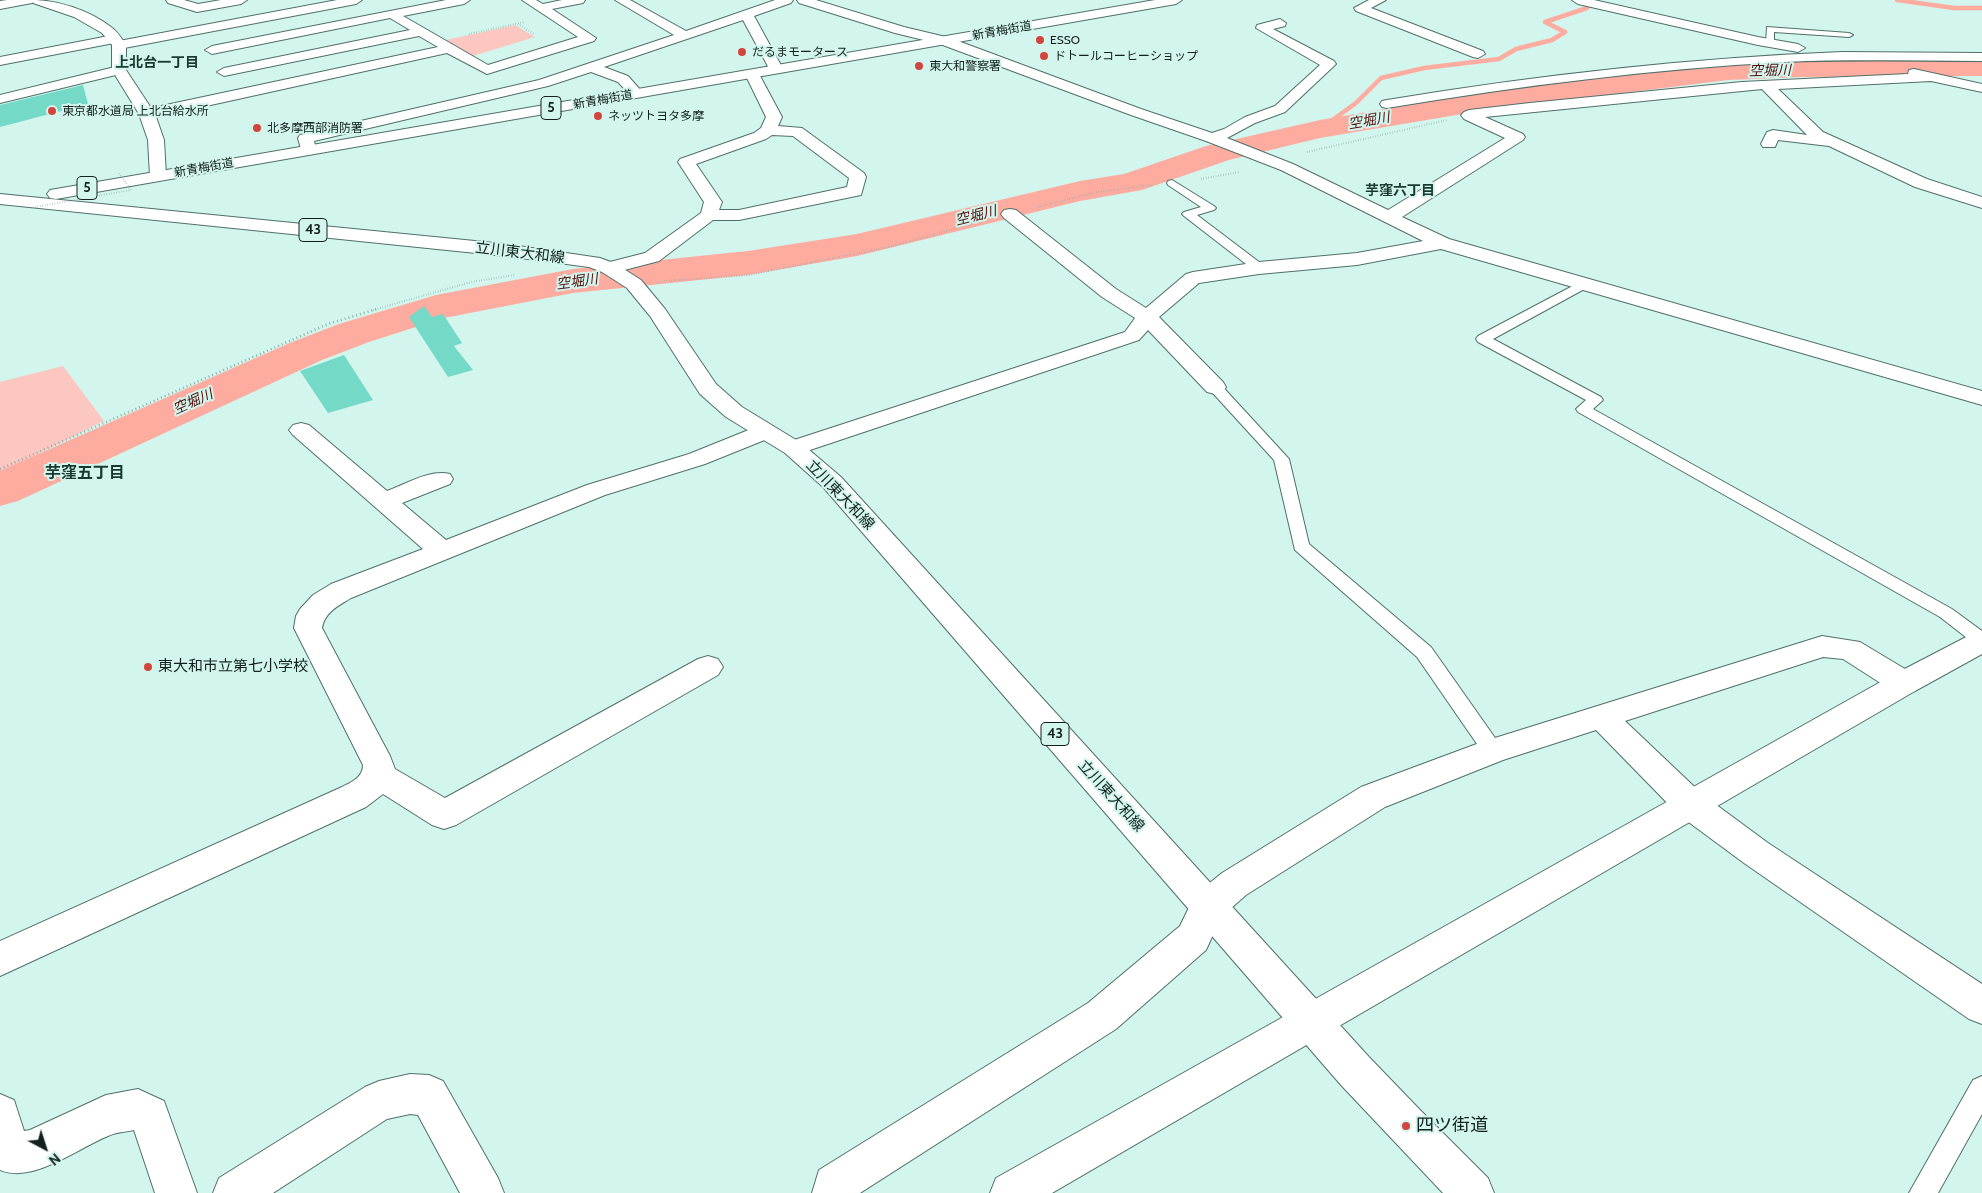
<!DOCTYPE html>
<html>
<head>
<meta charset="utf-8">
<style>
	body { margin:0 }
	#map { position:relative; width:1982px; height:1193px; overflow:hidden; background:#d2f5ed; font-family:Cabin,sans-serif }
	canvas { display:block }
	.north { position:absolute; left:20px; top:1123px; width:50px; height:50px; -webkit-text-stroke:4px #d2f5ed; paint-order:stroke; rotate:140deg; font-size:14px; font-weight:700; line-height:20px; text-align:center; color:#13201d }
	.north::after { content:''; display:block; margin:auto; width:18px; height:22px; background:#13201d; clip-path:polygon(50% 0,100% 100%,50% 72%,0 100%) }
</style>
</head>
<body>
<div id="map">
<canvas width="1982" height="1193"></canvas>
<div class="north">N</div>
</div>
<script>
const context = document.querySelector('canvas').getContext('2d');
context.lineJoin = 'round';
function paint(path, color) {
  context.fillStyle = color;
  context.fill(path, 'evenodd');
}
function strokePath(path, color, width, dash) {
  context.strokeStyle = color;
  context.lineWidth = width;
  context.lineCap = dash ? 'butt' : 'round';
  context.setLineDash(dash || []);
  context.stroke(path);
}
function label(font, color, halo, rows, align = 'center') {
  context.font = font + ' Cabin,"Noto Sans JP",sans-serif';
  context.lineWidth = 4;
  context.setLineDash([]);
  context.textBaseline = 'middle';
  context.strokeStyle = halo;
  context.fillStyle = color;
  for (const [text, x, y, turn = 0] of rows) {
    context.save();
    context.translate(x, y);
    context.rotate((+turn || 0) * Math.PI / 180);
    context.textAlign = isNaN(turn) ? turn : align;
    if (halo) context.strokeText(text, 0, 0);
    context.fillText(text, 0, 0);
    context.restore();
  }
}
paint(new Path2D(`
	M515,25L535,37L473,56L446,40Z
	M63,366L104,421L0,473V382Z`), '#fbc7c0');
strokePath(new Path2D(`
	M1897,0L1954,8H1982
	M1320,129L1356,103L1381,78L1424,68L1499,59L1516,49L1552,40L1565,32L1545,22L1587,8L1591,0`), '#feaba0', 4.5);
paint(new Path2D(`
	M1982,58V76L1801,77L1728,80L1486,110L1320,138L1229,160L1142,190L1080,201L857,256L748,275L573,293L444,318L369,342L322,360L18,501L0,506V471L292,342L339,324L436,295L573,269L748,251L857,234L1080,181L1124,174L1206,146L1320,120L1486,92L1728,62L1801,59Z`), '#feaba0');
paint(new Path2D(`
	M83,85L88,104L0,127V105Z
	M424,306L432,317L443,314L462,343L454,346L473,370L448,377L409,317Z
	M344,355L373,400L328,413L300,371Z`), '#74d9c6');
const service = new Path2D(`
	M1767,27L1849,33L1853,35L1849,37L1774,32V43L1770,46L1766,43Z
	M1172,180L1214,206L1216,208L1214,210L1197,215L1263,265L1265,268L1263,271H1255L1184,216L1182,214L1184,212L1201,207L1168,185L1167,183L1168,181Z
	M1584,280L1588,281L1590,284L1588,287L1493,339L1601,397L1603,400L1593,409L1952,609L1982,631V647L1976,645L1940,617L1578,412L1576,409L1586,400L1478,342L1476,339L1478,336Z
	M1215,383L1220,384L1289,459L1309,544L1431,647L1500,745L1503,751L1500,757L1493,759L1486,757L1417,657L1295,550L1274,460L1210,390L1208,387Z
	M1982,1076V1114L1938,1193H1909L1973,1080Z`);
const minor = new Path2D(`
	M7,0H34L32,3L0,9V1Z
	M166,0H184L198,4L221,0H247L241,4L197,12L168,3Z
	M337,0H362L356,4L119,49L114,48L112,45L114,43L0,65V57L114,35L119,36L121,39L119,41Z
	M446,0H470L464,4L403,16L488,65L578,37L522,0H536L543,4L562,0H585L583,3L552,9L596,38L594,41L487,74L447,53L147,119L142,117L139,114L142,111L147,109L438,47L419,36L224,76L217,72L224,68L410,30L390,18L212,54L205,50L212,46Z
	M615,0H630L686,31L775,0H793L791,3L754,16L783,69L776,73L771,72L743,20L604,67L628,76L644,94L642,97H632L618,82L591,72L548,86L314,141L316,150L314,153H302L298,138L300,135L539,80L674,35Z
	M1369,0H1386L1371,8L1483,51L1485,54L1478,58L1473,57L1356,11L1354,8Z
	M1572,0H1594L1758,37L1798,44L1805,48L1798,52L1758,45L1578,4Z
	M1280,19L1286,23L1285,26L1273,29L1334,61L1336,64L1285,112L1255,123L1227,138L1293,164L1388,210L1505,138L1464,119L1461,115L1464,112L1469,110L1530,103L1742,82L1908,74L1909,70L1914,69L1982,84V92L1931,81L1778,89L1823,132L1927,179L1982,197V208L1915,187L1829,146L1778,140L1775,147H1763L1761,144L1767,132L1773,130L1807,135L1762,89L1485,117L1523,134L1525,137L1523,140L1402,217L1449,239L1982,391V405L1441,249L1357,265L1259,274L1199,283L1159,317L1223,382L1226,387L1223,392L1215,394L1207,392L1148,330L1139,340L801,453L793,455L785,453L781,448L785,443L1125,332L1135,318L1102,297L1004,218L1001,214L1004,210L1010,209L1016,210L1116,289L1146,308L1186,274L1193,272L1259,262L1357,253L1423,241L1281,170L1206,141L1204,138L1206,135L1224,129L1245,117L1275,106L1320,65L1256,28L1257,25Z
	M1842,52L1982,53V61C1916,61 1851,59 1785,62C1652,69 1519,86 1387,108L1382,107L1380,104L1382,101L1387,100C1538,75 1689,58 1842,52Z
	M119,66L124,67L126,70L124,73L0,103V95Z
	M752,70L759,74L782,117L778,126L802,128L864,173L866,177L861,195L739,220H713L659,261L609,274L602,272L599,268L602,264L645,253L701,213L704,202L678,162L680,159L754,133L761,128L766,117L745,74ZM772,135L793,136L849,178L847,187L739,210H719L722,202L696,164L766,139Z
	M301,423L309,425L387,491C406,484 430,469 450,474L453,479L450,484L402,503L446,540L587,485L689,454L756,427L764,425L772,427L776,432L772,437L705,464L605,495L351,598C338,606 325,612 322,628L390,756L395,769L445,798L698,659L708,656L718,659L723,667L718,675L456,825L444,829L432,825L383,794L366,807L0,976V941L342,787C352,782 363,777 363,765L294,628L296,616L300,609L313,595L331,584L423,549L293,435L289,430L293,425Z
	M1822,636L1860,642L1915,675L1919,683L1915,691L1904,694L1893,691L1843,659L1823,657L1625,721L1703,795L1768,843L1982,984V1024L1969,1019L1744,863L1679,815L1596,730L1503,760L1385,807L1246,895L1221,917L1206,950L1116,1029L860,1193H812L819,1170L1088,1003L1180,926L1195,895L1222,873L1361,787L1482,742Z
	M410,1074L429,1075L443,1081L498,1178L504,1193H460L418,1115L410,1114L387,1119L273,1193H213L219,1178L365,1087L379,1081Z
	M138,1089L164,1101L197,1193H155L134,1130C126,1132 116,1132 108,1136C78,1148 33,1184 0,1170V1094L14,1100L24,1131L30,1130L106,1095Z`);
const tertiary = new Path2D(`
	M31,0C58,0 89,10 111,27C117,31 122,39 126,45V70L155,114L164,140L166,176L164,180H152L150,176L148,140L139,114L112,70V45L102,33L74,17L33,3Z
	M797,0H816L904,27L950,38L1141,109L1218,135L1220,138L1218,141H1206L1131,115L940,44L895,33L799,3Z
	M1982,631V654L1915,691L1052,1193H990L996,1178L1893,675L1972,634Z`);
const primary = new Path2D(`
	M1155,0H1182L1176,4L56,199L50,198L47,194L50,190L56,189Z
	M0,194L505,244L600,258L616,264L641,280L665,309L716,384L742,407L801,443L841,477L1369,1057L1421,1111L1488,1178L1494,1193H1443L1341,1085L823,487L785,453L726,417L700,394L650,316L627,288L602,272L589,267L505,256L0,204Z`);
strokePath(service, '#507069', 2);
strokePath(minor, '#507069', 2);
strokePath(tertiary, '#507069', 2);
strokePath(primary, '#507069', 2);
strokePath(new Path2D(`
	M518,24L534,34
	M469,34L524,22
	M1307,152L1447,120
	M1201,179L1239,172
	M1038,207L1097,192L1152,185
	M664,281L749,275L893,246L986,220
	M373,310L471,282L515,275`), '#91aca6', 2, [0.5, 2]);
strokePath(new Path2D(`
	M0,469L328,324L377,309`), '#91aca6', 2.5, [1, 3]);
paint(service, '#fff');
paint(minor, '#fff');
paint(tertiary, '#fff');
paint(primary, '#fff');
strokePath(new Path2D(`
	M35,207L131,190L119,173`), '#91aca6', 2, [0.5, 2]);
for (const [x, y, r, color] of [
	[1040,40,5,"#d2443c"],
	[742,52,5,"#d2443c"],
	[1044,56,5,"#d2443c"],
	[919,66,5,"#d2443c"],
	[52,111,5,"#d2443c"],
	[598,116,5,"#d2443c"],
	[257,128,5,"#d2443c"],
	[148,667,5,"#d2443c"],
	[1406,1126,5,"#d2443c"]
]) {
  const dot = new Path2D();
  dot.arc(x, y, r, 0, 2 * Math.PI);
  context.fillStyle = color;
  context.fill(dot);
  strokePath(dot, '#d2f5ed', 2);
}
label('12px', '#13201d', '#d2f5ed', [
	["新青梅街道",1002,31,-10],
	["新青梅街道",603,100,-10],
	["新青梅街道",204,168,-10]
]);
label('12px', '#13201d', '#d2f5ed', [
	["ESSO",1050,40],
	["だるまモータース",752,52],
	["ドトールコーヒーショップ",1054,56],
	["東大和警察署",929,66],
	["東京都水道局 上北台給水所",62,111],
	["ネッツトヨタ多摩",608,116],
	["北多摩西部消防署",267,128]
], 'left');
label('bold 14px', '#193832', '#d2f5ed', [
	["上北台一丁目",157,63],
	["芋窪六丁目",1400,191]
]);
label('italic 14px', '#550d0b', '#d2f5ed', [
	["空堀川",1770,71,-1],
	["空堀川",1369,121,-10],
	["空堀川",976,216,-14],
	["空堀川",577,282,-8],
	["空堀川",193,402,-24]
]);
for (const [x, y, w] of [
	[551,108,20],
	[87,188,20],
	[313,230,28],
	[1055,734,28]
]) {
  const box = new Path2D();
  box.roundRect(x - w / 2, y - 11.5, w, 23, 4);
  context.fillStyle = '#d2f5ed';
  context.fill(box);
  strokePath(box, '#13201d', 1);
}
label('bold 14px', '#13201d', null, [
	["5",551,108],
	["5",87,188],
	["43",313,230],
	["43",1055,734]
]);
label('15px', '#13201d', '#d2f5ed', [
	["立川東大和線",520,253,7],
	["立川東大和線",840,495,46],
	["立川東大和線",1111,796,48]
]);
label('15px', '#13201d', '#d2f5ed', [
	["東大和市立第七小学校",158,667]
], 'left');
label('bold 16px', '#193832', '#d2f5ed', [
	["芋窪五丁目",85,473]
]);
label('18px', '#13201d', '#d2f5ed', [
	["四ツ街道",1416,1126]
], 'left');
</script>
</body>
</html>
